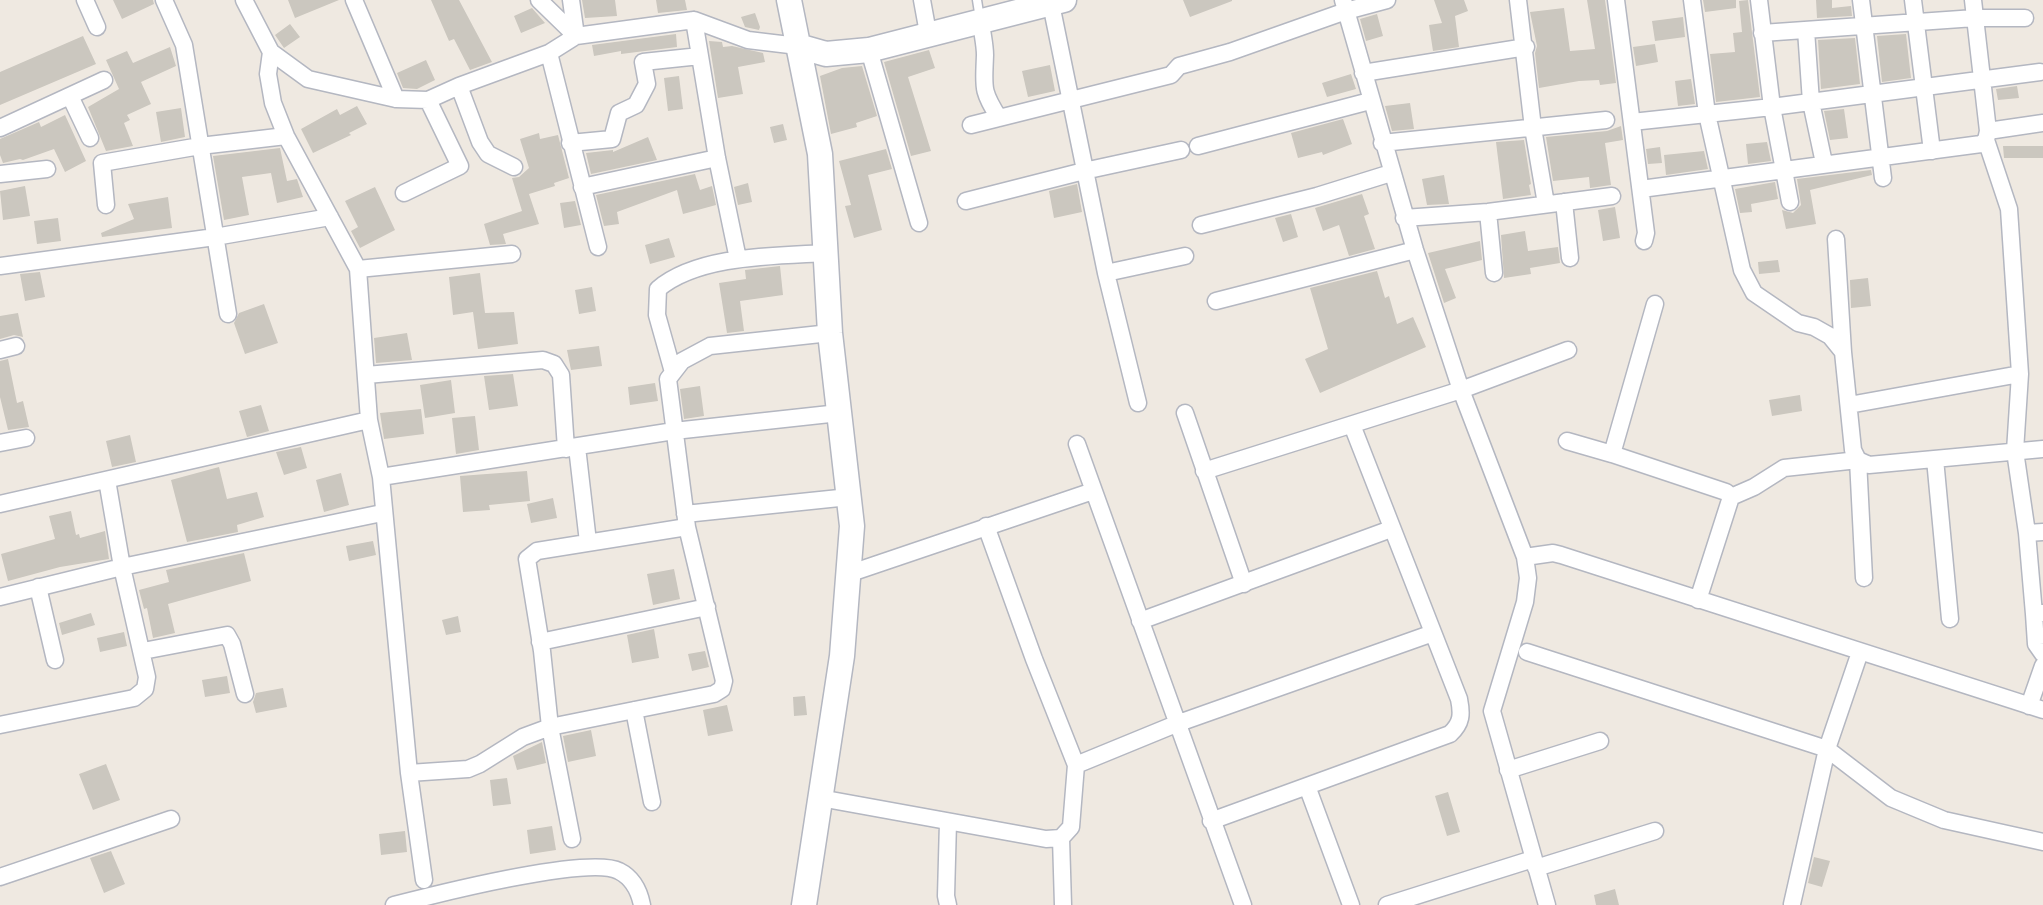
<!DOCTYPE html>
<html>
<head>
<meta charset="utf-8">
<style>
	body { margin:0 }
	canvas { display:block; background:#efe9e1 }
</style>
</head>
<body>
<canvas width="2043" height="905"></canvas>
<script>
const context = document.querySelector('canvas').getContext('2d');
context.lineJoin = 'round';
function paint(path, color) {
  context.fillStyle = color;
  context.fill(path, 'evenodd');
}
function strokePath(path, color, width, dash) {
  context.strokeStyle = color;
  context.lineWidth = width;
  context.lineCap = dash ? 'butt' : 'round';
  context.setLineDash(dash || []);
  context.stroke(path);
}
paint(new Path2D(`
	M113,0H153L154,4L122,19Z
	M288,0H339L295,18Z
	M431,0H459L492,62L470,70L454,39L449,41Z
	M582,0H615L617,16L585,18Z
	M656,0H685L687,10L658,13Z
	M1183,0H1232V1L1190,17Z
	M1434,0H1464L1468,11L1455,16L1459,47L1433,51L1429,25L1442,23Z
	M1587,0H1605L1616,83L1600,85L1599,80L1579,81L1539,88L1535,53L1537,46L1530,12L1564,8L1570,51L1595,49Z
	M1703,0H1736V8L1705,12Z
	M1748,0L1760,97L1716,102L1710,54L1735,52L1733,33L1742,32L1739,1Z
	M1816,0H1832V8L1851,6L1852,16L1817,18Z
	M532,8L545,23L521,33L514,16Z
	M755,13L760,27L759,30L745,27L741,17Z
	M1377,14L1383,36L1366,41L1360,19Z
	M1683,17L1685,37L1655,41L1652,21Z
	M290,24L300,37L284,48L275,35Z
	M676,34L677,47L621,54V51L594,56L592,45Z
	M1906,34L1911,78L1882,82L1877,36Z
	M83,36L96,64L0,105V72Z
	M1855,38L1860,84L1821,89L1818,40Z
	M709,41L722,42L723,47L732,46L763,53L765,62L738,67L743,94L718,98Z
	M1655,44L1658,62L1636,66L1633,47Z
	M170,47L176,66L141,82L151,104L127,115L130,120L124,123L133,146L106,151L88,107L119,89L106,60L127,51L133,63Z
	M929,50L935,68L908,77L931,151L911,156L884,62Z
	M426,60L435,80L417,89L403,88L397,73Z
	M1050,65L1055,91L1028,97L1022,71Z
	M862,66L877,116L856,123L857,127L831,134L820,76L842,68Z
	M1351,74L1356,89L1327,97L1322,83Z
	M679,76L683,109L668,111L664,78Z
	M1691,79L1695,104L1678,106L1675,81Z
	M2017,86L2019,98L1998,100L1996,89Z
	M1410,103L1414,129L1392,131L1385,106Z
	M357,106L367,124L349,133L351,135L313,153L301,129L337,109L340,115Z
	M181,108L185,137L161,142L156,112Z
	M1844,109L1848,138L1830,140L1824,111Z
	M65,115L86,161L65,172L54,149L23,160L20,159L3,163L0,155V139L39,122L41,127Z
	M1343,119L1352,144L1323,155L1322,152L1298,158L1291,133Z
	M783,124L787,140L774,143L770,127Z
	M1621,126L1623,140L1605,143L1611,185L1590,188L1589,177L1553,181L1546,137L1607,131Z
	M539,133L540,139L558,135L569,178L554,183L555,186L529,194L539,224L503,234L506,244L490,245L484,224L522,211L512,178L519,177L529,168L520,139Z
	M648,137L657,160L591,174L586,153L613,150V152Z
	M1524,140L1531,184L1529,185L1531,195L1503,199L1496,142Z
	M1767,142L1771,161L1748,164L1746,144Z
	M2003,146H2043V158H2004Z
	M1660,147L1662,163L1648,164L1646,149Z
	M280,148L287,181L297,179L303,197L277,203L271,173L242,177L249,215L224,220L213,156Z
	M886,149L892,169L868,175L882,230L854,238L845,206L851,205L839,161Z
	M1704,151L1708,169L1666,175L1664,155Z
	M1871,170L1872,175L1810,190L1816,224L1786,229L1782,210L1793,213L1801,205L1797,179Z
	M695,174L700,190L712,186L716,205L683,214L677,190L617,212L619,224L604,226L596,195Z
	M1444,175L1449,204L1427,205L1422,179Z
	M1775,182L1778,199L1751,204L1752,212L1740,213L1735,189Z
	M748,183L752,202L738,205L734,187Z
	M1077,184L1082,212L1054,218L1049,191Z
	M25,186L30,216L3,220L0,191Z
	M375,187L395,230L360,248L351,231L358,227L345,201Z
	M1362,194L1369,214L1364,216L1375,249L1349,256L1339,225L1323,231L1315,208Z
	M168,197L172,228L102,237L101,233L134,219L128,204Z
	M575,201L581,225L564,228L560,203Z
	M1615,207L1620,238L1603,241L1598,210Z
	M1291,214L1298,237L1283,242L1275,218Z
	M58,218L61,241L37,244L34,221Z
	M1525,231L1528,251L1558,247L1560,263L1530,268L1531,274L1504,278L1501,235Z
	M669,238L675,257L650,264L645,245Z
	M1480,241L1482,260L1445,269L1456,298L1444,303L1428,253Z
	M1778,260L1780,272L1759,274L1758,262Z
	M780,266L783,295L740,301L744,331L727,333L719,283L746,279L745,270Z
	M1377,271L1385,298L1389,296L1397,324L1413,317L1426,347L1320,393L1305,359L1328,349L1310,288Z
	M40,272L45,297L25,301L20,274Z
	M480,273L485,313L514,312L518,344L478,349L473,312L453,315L449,277Z
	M1868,278L1871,306L1851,308L1850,280Z
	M592,287L596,311L579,314L575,290Z
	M264,304L278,343L245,354L234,323L239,313Z
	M18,313L23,337L14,335L0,339V316Z
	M407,333L412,360L376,363L374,338Z
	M599,346L602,366L571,370L567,350Z
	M8,359L17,403L23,401L29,427L8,430L0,397V361Z
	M513,374L518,406L489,410L484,376Z
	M451,380L455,413L425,418L420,385Z
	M655,383L658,401L630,405L628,387Z
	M700,386L704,416L684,419L680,389Z
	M1800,395L1802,411L1772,416L1769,400Z
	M261,405L269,431L247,437L239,411Z
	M421,409L424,434L384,439L380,413Z
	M475,416L479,450L456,454L452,418Z
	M130,435L136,462L112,467L106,441Z
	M301,447L307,468L284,475L276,452Z
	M219,467L227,499L257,492L264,517L237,525L238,532L187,542L171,480Z
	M527,471L530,501L489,505L490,510L463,512L460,476Z
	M341,473L349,505L324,512L316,480Z
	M553,498L557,518L531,523L527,504Z
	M71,511L76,535L79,534L80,538L105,531L109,559L60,567L8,581L1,554L55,539L49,516Z
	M373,541L376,555L349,561L346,546Z
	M244,553L251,581L168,604L175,633L153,638L147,608L144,609L139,590L169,582L166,570Z
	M674,569L680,599L653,605L647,574Z
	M91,613L95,625L62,635L59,623Z
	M458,616L461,632L446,635L442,620Z
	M654,629L659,658L632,663L627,635Z
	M124,632L127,646L100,652L97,638Z
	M705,651L709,667L692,671L688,654Z
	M227,676L230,693L205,697L202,680Z
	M283,688L287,707L256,713L253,702L256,693Z
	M805,696L807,715L794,716L793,697Z
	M727,705L733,731L708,736L703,710Z
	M591,730L596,756L568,762L563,736Z
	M542,742L546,763L517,770L513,756Z
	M106,764L120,800L93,810L79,774Z
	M507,778L511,804L493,806L490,780Z
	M1448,792L1460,832L1447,836L1435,796Z
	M552,826L556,850L530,854L527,830Z
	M405,831L407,852L381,855L379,834Z
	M111,851L125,884L104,893L90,858Z
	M1814,857L1830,861L1822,887L1808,883Z
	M1615,889L1619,905H1596L1594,895Z`), '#cbc7bf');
const lane = new Path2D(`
	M977,0L980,19`);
const street = new Path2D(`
	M85,0L97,27
	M164,0L184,45L228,314
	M244,0L271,52L268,74L273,103L286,136L358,269L369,420L381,477L409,773L424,880
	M354,0L396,99
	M539,0L576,36
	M571,0L576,36
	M922,0L928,33
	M1343,0L1415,250L1461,390L1525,557L1528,578L1525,602L1492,711L1547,905
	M1518,0L1533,128L1546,204
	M1616,0L1646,233L1644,241
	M1692,0L1707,114L1742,270L1754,293L1798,323L1814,327L1830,336L1843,352L1853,450L1858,460L1869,465L2043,449
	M1759,0L1772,107L1790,202
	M1861,0L1883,178
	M1913,0L1932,151
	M1051,4L1106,273L1138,403
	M694,20L717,158L738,259
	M981,22C982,33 985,44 985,55C984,87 981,90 999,118
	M1806,30L1811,102L1824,163
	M1762,33L1975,18H2025
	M869,50L919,223
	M271,52L308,79L396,99L428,100L459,86L549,53L576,36L694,20L748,40L798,46
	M549,53L598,247
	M1363,73L1526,47
	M459,86L480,142L488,154L514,167
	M70,96L90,138
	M1632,122L1772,107L2040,72
	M971,125L1171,75L1179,66L1230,52L1346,11L1387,0
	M0,128L104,80
	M1988,131L2043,123
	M1986,140L2009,209L2020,374L2015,451L2027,533L2043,532
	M570,143L612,139L619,113L636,105L647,84L643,62L700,56
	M1382,143L1606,120
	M1198,146L1370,101
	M0,174L47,169
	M582,187L717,158
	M1641,189L1981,144L1986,140L1988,131L1973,0
	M404,193L460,166L428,100
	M966,201L1084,171L1181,150
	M1564,202L1570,258
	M106,205L102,163L200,146L286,136
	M1488,212L1494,273
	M1404,218L1488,212L1612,196
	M1201,225L1317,196L1391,173
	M1836,239L1843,352
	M0,266L215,237L330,217
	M358,269L512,254
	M1106,273L1185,256
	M1216,301L1415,250
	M1655,304L1612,454L1726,492L1731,497L1698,600
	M0,350L16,346
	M673,372L657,315L658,289C698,255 775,256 826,253
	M366,375L543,360L554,364L561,375L566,449
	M1849,405L2020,374
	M1185,413L1244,584
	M1567,441L1612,454
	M0,443L26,438
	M1077,444L1243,905
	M577,447L588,542
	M1935,459L1950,619
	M1204,471L1461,390L1568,350
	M381,477L674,431L839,413
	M1731,497L1754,487L1784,468L1858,460L1864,578
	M0,504L369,420
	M685,514L849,497
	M986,526L1034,659L1076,765L1071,827L1061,838L1063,905
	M2027,533L2034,614L2043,613
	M1525,557L1553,553L1561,555L2043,710
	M848,574L1093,491
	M38,587L55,660
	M0,597L122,567L382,513
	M2034,614L2036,644L2043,654
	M1140,621L1391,529
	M540,642L707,607
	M143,651L227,635L232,644L245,694
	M1527,652L1827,749L1891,798L1944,820L2043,842
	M2029,706L2043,666
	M634,710L652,802
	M0,725L134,698L145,689L147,677L122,567L107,480
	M1076,765L1176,724L1433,633
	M1508,770L1600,741
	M409,773L468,769L480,764L523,737L550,727L714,694L722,689L724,681L687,527L668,379L682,361L710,346L830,333
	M1307,786L1351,905
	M820,798L1046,839L1061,838
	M1211,821L1450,734C1462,723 1462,714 1459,699L1352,425
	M572,839L550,727L542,651L527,559L537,551L687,527
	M1536,868L1655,831
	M0,877L171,819
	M1792,904L1827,749L1860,652
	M394,905C433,895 589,855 619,871C633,878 639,890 642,905
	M948,905L946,896L948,822
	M1387,905L1533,859`);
const secondary = new Path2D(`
	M789,0L820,154L830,333L852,526L842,656L804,905
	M798,46L826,54L869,50L1064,0`);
strokePath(lane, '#b4b7c1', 11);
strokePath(street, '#b4b7c1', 19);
strokePath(secondary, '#b4b7c1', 27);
strokePath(lane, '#fff', 8);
strokePath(street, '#fff', 16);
strokePath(secondary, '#fff', 24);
</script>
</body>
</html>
